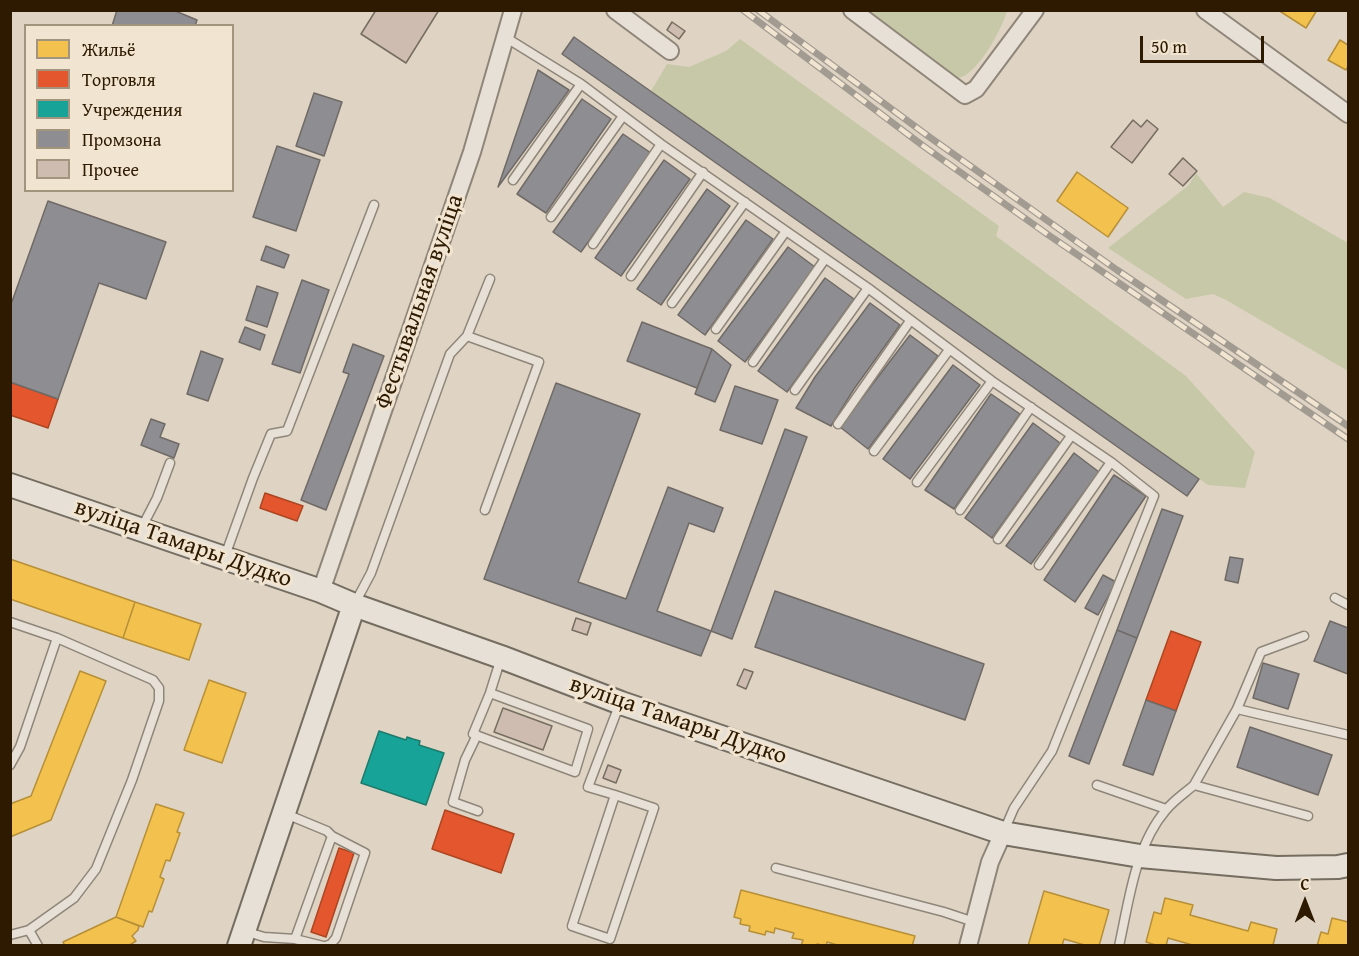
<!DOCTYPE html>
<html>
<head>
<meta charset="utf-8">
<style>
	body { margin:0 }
	#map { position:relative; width:1359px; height:956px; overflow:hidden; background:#dfd4c3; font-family:"Gentium Book Plus",serif }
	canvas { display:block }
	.frame { position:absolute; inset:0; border:12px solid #2d1a00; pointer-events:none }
	.legend { position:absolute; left:24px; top:24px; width:210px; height:168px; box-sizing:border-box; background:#f1e5d1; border:2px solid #a3947d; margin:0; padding:8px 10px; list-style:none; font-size:18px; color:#2d1a00 }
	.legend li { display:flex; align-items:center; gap:12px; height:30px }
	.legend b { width:30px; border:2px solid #a3947d }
	.north { position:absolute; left:1275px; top:872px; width:60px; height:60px; -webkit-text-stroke:4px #f1e5d1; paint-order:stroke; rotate:0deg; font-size:16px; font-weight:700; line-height:24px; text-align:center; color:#2d1a00 }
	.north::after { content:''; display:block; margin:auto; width:21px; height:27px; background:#2d1a00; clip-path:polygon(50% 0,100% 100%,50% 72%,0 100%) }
	.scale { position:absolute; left:1140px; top:36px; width:124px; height:27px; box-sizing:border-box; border:3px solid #2d1a00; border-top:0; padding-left:8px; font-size:18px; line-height:21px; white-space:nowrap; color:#2d1a00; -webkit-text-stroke:4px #f1e5d1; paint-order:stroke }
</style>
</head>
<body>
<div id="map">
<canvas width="1359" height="956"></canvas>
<div class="frame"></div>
<ul class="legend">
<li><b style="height:16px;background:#f2c14e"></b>Жильё</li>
<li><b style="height:16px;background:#e4572e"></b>Торговля</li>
<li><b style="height:16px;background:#17a398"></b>Учреждения</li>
<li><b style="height:16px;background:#8d8d92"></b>Промзона</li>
<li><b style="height:16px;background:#cebcb1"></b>Прочее</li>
</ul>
<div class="north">С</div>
<div class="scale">50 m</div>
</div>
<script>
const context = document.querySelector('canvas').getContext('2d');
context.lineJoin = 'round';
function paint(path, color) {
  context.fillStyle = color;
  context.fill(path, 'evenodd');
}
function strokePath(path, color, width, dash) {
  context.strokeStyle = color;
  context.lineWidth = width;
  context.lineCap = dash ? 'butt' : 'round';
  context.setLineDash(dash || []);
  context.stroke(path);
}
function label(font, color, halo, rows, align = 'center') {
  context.font = font + ' "Gentium Book Plus",serif';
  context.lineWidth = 6;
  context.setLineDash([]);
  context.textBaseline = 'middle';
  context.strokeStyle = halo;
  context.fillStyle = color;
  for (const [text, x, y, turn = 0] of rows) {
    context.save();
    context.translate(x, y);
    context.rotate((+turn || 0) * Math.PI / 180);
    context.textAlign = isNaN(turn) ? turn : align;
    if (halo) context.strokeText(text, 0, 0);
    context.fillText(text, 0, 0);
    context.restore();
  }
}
paint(new Path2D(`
	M866,11H1007C1002,29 981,67 964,76C960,78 954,78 950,79Z
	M740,39L999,226L996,236L1186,376L1255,452L1245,488L1208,485L651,91L667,64L689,67L726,51Z
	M1196,173L1223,207L1244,192L1270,198L1348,243V371L1226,300L1213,294L1186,299L1108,248L1189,185Z`), '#c7c8a8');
const homes = new Path2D(`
	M1278,10H1317L1306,28Z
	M1340,40L1348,45V66L1346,70L1328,60Z
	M1077,172L1128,208L1108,237L1057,201Z
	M10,559L135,602L123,638L10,599Z
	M135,602L201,624L189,660L123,638Z
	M80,671L106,681L51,820L10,837V804L31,796Z
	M209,680L246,693L222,763L184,750Z
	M156,804L184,813L177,832L180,833L170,861L166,860L160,877L164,879L152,912L149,911L143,927L116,917Z
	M741,890L915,936L912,946H841L827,942L826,946L817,944L816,946H801L803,940L792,938L794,933L775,928L774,933L766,931L765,935L749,931L750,926L740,924L741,919L734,917Z
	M1044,891L1109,910L1099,946H1088L1064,939L1062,946H1028Z
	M1165,898L1193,905L1190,915L1248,931L1251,922L1277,929L1273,945L1276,946H1196L1168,938L1166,946H1159L1146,942L1154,912L1161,914Z
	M116,917L139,926L138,930L132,936L136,941L128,946H65L63,942Z
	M1332,918L1348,922V946H1317L1321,932L1328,934Z`);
paint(homes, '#f2c14e');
strokePath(homes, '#b78f37', 1.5);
const shops = new Path2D(`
	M10,382L58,399L48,428L10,415Z
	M265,493L303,506L297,521L260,508Z
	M1171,631L1201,642L1176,711L1146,700Z
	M445,810L514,834L501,873L432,849Z
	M339,848L354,853L326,937L311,932Z`);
paint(shops, '#e4572e');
strokePath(shops, '#ad4520', 1.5);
const public = new Path2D(`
	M379,731L406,740L407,737L413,739L420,741L419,745L444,753L426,805L361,783Z`);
paint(public, '#17a398');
strokePath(public, '#1e7a6a', 1.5);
const industry = new Path2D(`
	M117,10H173L197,20L195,26H112Z
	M574,37L1199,479L1187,496L562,54Z
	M538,70L569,90L498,187Z
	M314,93L342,102L324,156L296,146Z
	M582,99L611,119L546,213L517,194Z
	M623,134L651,153L581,252L553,232Z
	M277,146L320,160L296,231L253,217Z
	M664,160L690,179L621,276L595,258Z
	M707,189L730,206L661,305L637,289Z
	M48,201L166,242L146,299L99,283L58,399L10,382V307Z
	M746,220L773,239L705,335L678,315Z
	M266,246L289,255L284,268L261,260Z
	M788,247L815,267L745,362L718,341Z
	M825,278L854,299L787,392L758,371Z
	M302,280L329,290L300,373L272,364Z
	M257,286L278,293L267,327L246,320Z
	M870,303L900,325L854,389L831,426L796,408L815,377Z
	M642,322L712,349L697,388L627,361Z
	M245,327L265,335L260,350L239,342Z
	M910,335L938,356L868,449L840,427Z
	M353,344L384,356L326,510L301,500L349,374L343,372Z
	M712,349L731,365L715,402L695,394Z
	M201,351L223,359L208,401L187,394Z
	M953,365L980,385L910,479L883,459Z
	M556,383L640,414L578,582L626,599L668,487L723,508L714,532L689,523L657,611L711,631L701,656L484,579Z
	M735,386L778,400L762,444L720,430Z
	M991,394L1020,414L954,509L925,490Z
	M151,419L165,424L160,437L179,444L174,458L141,445Z
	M1033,423L1060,443L992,538L965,518Z
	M785,429L807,437L732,639L711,631Z
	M1074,453L1099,472L1031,564L1006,546Z
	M1114,475L1146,496L1075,602L1044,580Z
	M1162,509L1183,516L1137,638L1117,630Z
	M1230,557L1243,559L1238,583L1225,580Z
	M1103,575L1116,582L1098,615L1085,608Z
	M775,591L984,664L965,720L755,647Z
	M1330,621L1348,628V674L1314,661Z
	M1117,630L1137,638L1089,764L1069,756Z
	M1263,663L1299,674L1288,709L1253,698Z
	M1146,700L1176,711L1153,775L1123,765Z
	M1250,727L1332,755L1318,795L1237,767Z`);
paint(industry, '#8d8d92');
strokePath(industry, '#706a66', 1.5);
const building = new Path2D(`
	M376,10H439L406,63L361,34Z
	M672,22L685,31L679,39L667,30Z
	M1133,120L1141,127L1147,120L1158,129L1132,163L1111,147Z
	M1183,158L1197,171L1183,186L1169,174Z
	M576,618L591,623L587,635L572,630Z
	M744,669L753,672L746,689L737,685Z
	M503,708L552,726L543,750L494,732Z
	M608,765L621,770L616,783L603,778Z`);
paint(building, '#cebcb1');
strokePath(building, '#756d60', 1.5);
const lane = new Path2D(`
	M505,37L581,84L661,144L868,288L992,381L1111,462L1154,496L1052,751L1014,808L1004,831
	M513,180L581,84
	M551,217L623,116
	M593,244L661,144
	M631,276L703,172
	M672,303L745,202
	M716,329L786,231
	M467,336L490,279
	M753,362L825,259
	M795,390L868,288
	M838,424L910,321
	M874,451L949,350
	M917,482L992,381
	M960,510L1031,407
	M141,529L157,498L170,463
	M998,539L1071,436
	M225,556L253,478L271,434L287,431L374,205
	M1039,565L1111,462
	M1335,598L1348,605
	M354,605L371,573L450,354L467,336L539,362L485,510
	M10,622L57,638L153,680L159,688V701L132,780L96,869L74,898L29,930L10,935
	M490,693L588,729L575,772L473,734L490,693L501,658
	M1237,709L1261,652L1304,636
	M477,735L465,760L453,802L478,811
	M10,765L20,747L57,638
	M1097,785L1166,809
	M1194,785L1237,709L1348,735
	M615,795L654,808L610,939L572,926L615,795L588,787L620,703
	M286,814L327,831L332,836L365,853L336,938L331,944L326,946
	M776,868L944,912L974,922
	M29,930L38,946
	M244,931L264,937L295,939L323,946
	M295,939L332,836
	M1119,946C1129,901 1135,846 1166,810C1174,800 1185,793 1194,785L1308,816`);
const street = new Path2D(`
	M615,10L670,51
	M852,10L965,95L976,89L1035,10
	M1205,10L1348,114
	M321,591L472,152L513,10
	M968,946L990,862L1003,833`);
const secondary = new Path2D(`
	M10,485L321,591L354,605L501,657L621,703L1003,833L1140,856L1276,868L1338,867L1348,865
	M239,946L354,605`);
strokePath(lane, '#8f8679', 11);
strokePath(street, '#8f8679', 20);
strokePath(secondary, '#756d60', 26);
strokePath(lane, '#e6e0d7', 8);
strokePath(street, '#e6e0d7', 16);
strokePath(secondary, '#e6e0d7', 22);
const rail = new Path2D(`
	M743,10L922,145L1047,234L1348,439
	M758,10L928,136L1117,270L1348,426`);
strokePath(rail, '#a29b92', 7);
strokePath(rail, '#f1e5d1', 4.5, [14]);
label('24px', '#2d1a00', '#f1e5d1', [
	["Фестывальная вуліца",420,302,-71],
	["вуліца Тамары Дудко",183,544,19],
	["вуліца Тамары Дудко",678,721,19]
]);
</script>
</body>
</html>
